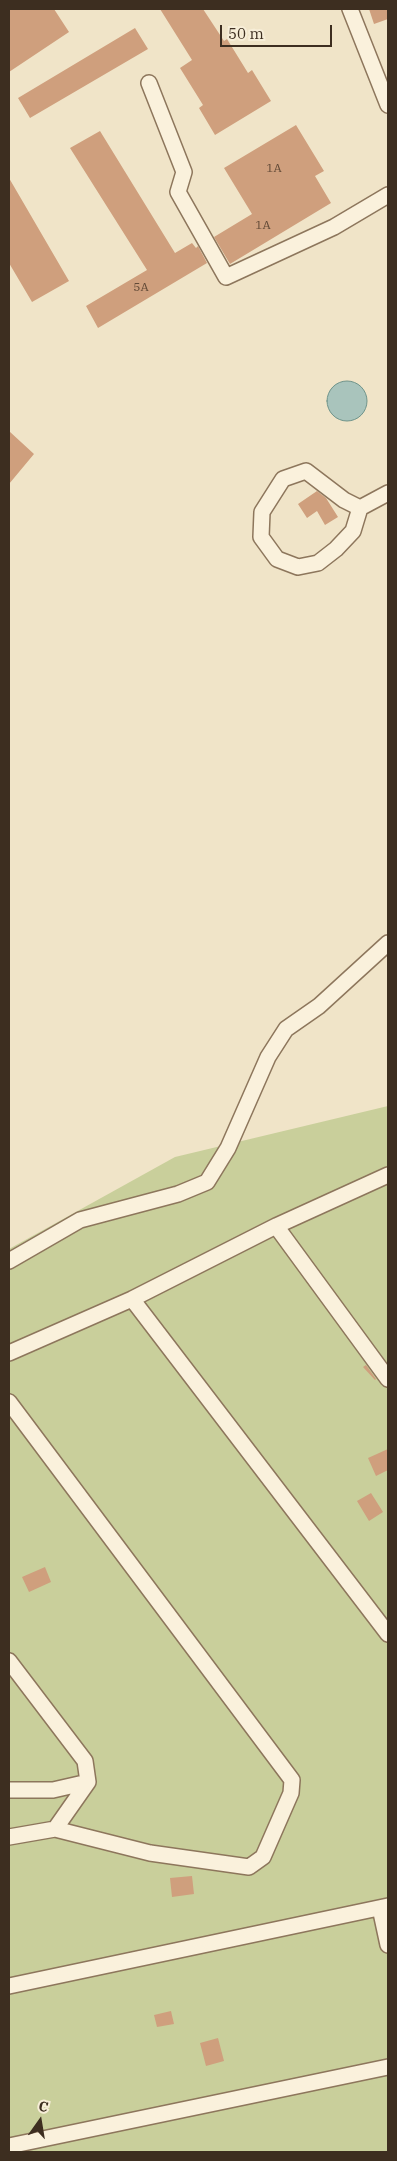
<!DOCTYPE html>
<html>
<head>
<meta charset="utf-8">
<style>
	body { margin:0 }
	#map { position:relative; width:397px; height:2161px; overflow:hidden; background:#f0e4c8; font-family:"IBM Plex Serif",serif }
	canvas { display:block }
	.frame { position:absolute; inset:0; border:10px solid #3d2e20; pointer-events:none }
	.north { position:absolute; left:15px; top:2096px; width:50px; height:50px; -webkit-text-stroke:4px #f7eed8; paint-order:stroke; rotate:13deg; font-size:14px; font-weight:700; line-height:20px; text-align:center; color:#3d2e20 }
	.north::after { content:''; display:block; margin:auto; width:18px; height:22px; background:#3d2e20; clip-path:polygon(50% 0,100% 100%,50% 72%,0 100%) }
	.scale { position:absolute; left:220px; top:25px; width:112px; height:22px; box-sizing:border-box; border:2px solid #3d2e20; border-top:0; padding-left:6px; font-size:15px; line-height:18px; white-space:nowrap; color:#3d2e20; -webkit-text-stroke:4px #f7eed8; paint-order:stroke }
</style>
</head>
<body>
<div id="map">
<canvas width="397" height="2161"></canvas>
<div class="frame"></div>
<div class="north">С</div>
<div class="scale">50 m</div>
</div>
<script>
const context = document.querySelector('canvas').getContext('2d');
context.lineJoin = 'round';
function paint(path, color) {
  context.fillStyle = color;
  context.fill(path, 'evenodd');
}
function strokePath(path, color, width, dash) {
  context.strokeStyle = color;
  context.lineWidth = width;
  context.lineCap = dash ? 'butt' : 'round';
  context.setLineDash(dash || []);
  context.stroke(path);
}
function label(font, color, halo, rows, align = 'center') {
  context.font = font + ' "IBM Plex Serif",serif';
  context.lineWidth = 4;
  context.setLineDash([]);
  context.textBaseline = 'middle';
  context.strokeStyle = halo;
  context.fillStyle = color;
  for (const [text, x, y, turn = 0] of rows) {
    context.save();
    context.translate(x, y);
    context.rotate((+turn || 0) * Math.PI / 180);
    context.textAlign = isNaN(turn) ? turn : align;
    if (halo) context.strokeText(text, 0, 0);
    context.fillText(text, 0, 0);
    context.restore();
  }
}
paint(new Path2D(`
	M388,1106V2152H9V1249L175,1157Z`), '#c9cf9b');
const water = new Path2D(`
	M327 401a20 20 0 1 1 40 0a20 20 0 1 1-40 0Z`);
paint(water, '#a9c4bc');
strokePath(water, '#6f938a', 1);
paint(new Path2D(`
	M9,9H54L69,32L9,72Z
	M160,9H203L224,41L227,39L248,73L252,70L271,101L215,135L199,108L203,105L180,68L192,60Z
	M369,9H388V19L374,24Z
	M135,28L148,49L30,118L18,98Z
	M296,125L324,171L315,176L331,203L230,264L214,237L252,214L224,168Z
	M100,131L175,253L192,243L196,248L198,246L207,263L98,328L86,306L147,270L70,148Z
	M9,178L69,281L32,302L9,263Z
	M9,431L34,454L9,484Z
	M317,491L326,498L338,517L325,525L317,511L307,518L298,504Z
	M366,1365L376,1379L375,1380L363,1367Z
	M388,1449V1470L376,1476L368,1458Z
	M371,1493L383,1512L369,1521L357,1501Z
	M45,1567L51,1582L29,1592L22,1577Z
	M192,1876L194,1894L172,1897L170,1878Z
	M171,2011L174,2024L157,2027L154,2015Z
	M218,2038L224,2061L206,2066L200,2043Z`), '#cf9f7d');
const minor = new Path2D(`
	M350,9L388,105
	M149,83L184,172L178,192L226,277L334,227L388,195
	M360,508L344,500L306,471L283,479L262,512L261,537L277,559L298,567L318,563L336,549L353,531L360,508L388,493
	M276,1226L388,1379
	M9,1261L80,1220L178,1194L207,1182L228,1148L268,1057L286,1029L319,1006L388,943
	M132,1299L388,1634
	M9,1353L132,1299L276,1226L388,1175
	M9,1402L292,1780L291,1793L263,1857L249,1867L150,1853L55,1829L9,1837
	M9,1661L85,1761L88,1782L55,1829
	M9,1790H53L88,1782
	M380,1908L388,1945
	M9,1986L388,1906
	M9,2146L388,2067`);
strokePath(minor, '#8d765c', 18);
strokePath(minor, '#faf1dc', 15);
label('12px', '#624a37', null, [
	["1А",274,169],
	["1А",263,226],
	["5А",141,288]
]);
</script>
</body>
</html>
